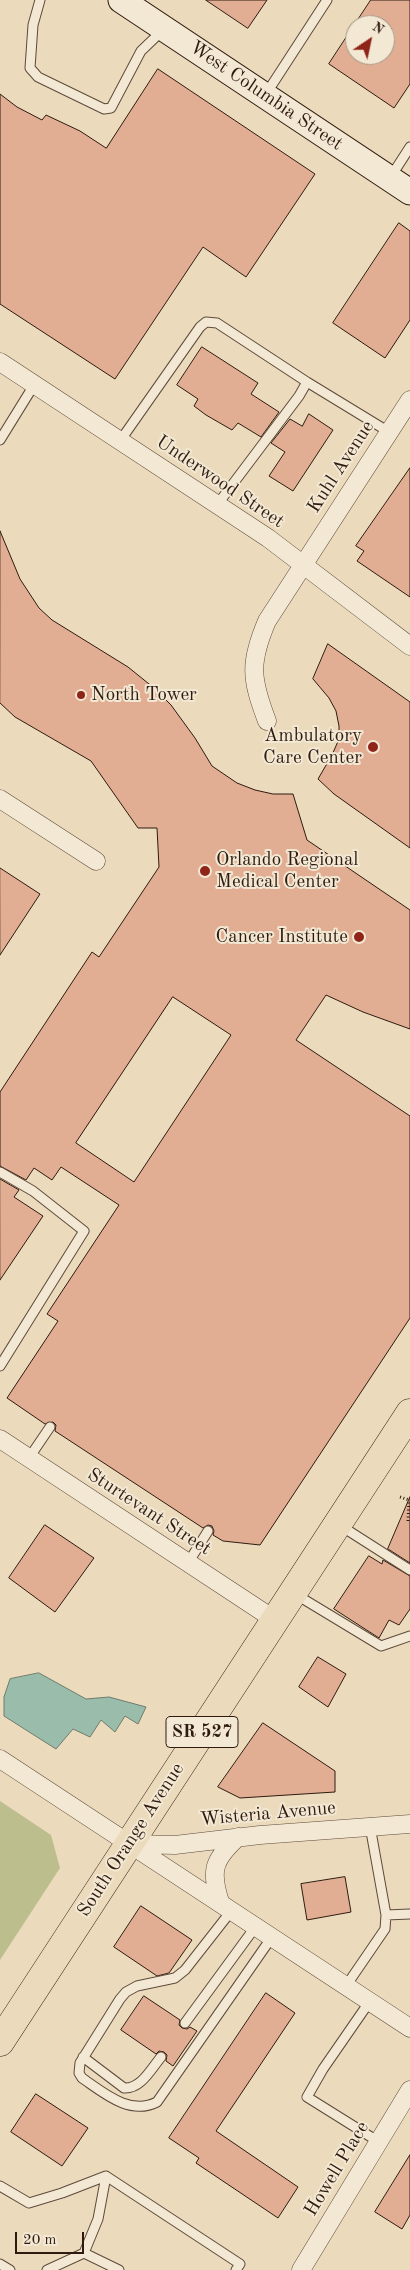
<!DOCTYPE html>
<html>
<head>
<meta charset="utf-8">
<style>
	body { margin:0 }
	#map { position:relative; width:410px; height:2270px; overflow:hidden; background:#ebdbbc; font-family:"Old Standard TT",serif }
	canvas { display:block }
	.north { position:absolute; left:345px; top:15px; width:50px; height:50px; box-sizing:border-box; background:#f2e8d3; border:1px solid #a49685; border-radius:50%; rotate:34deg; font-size:14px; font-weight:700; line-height:20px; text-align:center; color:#2f1a10 }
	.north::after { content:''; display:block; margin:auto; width:18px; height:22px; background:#8f2418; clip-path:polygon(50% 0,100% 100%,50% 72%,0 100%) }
	.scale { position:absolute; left:15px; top:2232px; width:69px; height:22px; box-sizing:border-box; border:2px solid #2f1a10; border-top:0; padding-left:6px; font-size:15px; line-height:18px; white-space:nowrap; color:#2f1a10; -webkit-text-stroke:4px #f2e8d3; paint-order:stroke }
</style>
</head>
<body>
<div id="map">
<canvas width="410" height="2270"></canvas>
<div class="north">N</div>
<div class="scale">20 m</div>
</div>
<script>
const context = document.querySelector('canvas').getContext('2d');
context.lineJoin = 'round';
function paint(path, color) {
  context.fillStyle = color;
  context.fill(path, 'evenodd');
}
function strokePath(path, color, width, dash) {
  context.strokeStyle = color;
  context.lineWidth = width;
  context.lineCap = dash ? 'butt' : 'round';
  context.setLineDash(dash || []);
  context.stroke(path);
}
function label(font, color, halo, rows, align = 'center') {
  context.font = font + ' "Old Standard TT",serif';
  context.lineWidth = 4;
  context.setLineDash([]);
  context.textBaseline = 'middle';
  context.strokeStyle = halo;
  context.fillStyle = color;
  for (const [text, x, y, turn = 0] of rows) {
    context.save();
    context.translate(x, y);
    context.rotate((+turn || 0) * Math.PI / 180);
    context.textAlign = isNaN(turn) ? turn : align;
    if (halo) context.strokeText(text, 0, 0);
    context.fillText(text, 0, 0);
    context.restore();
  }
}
paint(new Path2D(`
	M0,1801L51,1835L60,1868L0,1960Z`), '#bdbe8d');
const water = new Path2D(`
	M39,1673L86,1699L109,1697L146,1707L138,1724L125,1716L115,1732L101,1720L90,1737L73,1729L56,1749L4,1716V1697L10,1679Z`);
paint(water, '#99bcab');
strokePath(water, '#6f7b6d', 1);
const building = new Path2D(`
	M206,0H267L248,28Z
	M371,0H410V84L394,108L329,64ZM355,25H385V55H355Z
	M158,69L315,174L246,277L203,247L115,379L0,304V94L17,107L42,120L46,115L80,131L106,148Z
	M399,223L410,231V320L385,358L333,323Z
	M202,347L258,383L251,394L279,412L261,437L238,423L232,430L206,415L194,406L198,399L177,385Z
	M309,414L333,430L293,491L269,476L285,452L271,443L290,419L302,426Z
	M410,468V597L357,561L364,551L356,546Z
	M0,531L20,579L39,608L52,620L128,667L154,688L171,705L195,738L212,766L237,783L255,790L273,794H293L307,840L410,910V1029L363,1012L326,995L296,1040L410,1116V1318L260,1545L223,1541L213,1535L214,1531L212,1526L208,1525L203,1528L55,1431L56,1425L53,1422L45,1424L7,1398L58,1321L47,1314L119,1205L61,1167L52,1180L34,1168L26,1180L0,1166V1092L92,952L99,957L159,867L157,828H138L91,761L15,717L0,703ZM173,997L231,1035L134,1182L76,1143Z
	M328,644L410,702V848L334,794L318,779L332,755L339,739V726L336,711L329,698L313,679Z
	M0,868L40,894L0,955Z
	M0,1179L19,1190L14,1197L43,1216L0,1280Z
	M410,1497V1563L388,1549Z
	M45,1525L94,1558L55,1612L9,1578Z
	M369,1556L382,1564L383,1560L410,1576V1609L399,1625L389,1620L379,1638L334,1609Z
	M318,1657L346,1674L328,1707L299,1687Z
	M263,1723L335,1771V1792L240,1798L218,1787Z
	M345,1877L351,1912L307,1920L301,1884Z
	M141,1906L192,1940L169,1973L157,1976L114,1947Z
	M266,1993L295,2013L216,2131L298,2187L278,2218L196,2163L199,2158L169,2138Z
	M144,1996L180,2020L179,2025L182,2028L187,2029L190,2027L197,2031L173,2066L166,2061L167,2055L164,2052L159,2051L156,2054L121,2030Z
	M36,2094L88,2128L62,2166L11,2132Z
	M410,2155V2215L402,2229L375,2212Z`);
paint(building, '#e1ae93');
strokePath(building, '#2f1a10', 1);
const lane = new Path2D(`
	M40,0L33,25L30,68L38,77L104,109L111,108L141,51L164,29
	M266,94L327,0
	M390,178L410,147
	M307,382L389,432
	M0,440L34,385
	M120,441L200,327L206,322L217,323L307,382L299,396L217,505
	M0,1172L33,1191L84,1231L0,1366
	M29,1458L50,1427
	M341,1526L410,1570
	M188,1563L208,1531
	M295,1594L381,1646L410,1636
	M232,1910L185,1970L175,1978L137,1986L126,1992L120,1999L80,2063L79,2073L82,2078C104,2093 130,2116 157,2102L272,1937
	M386,1915L410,1914
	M346,1986L385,1929L386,1915L370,1826
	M370,2001L323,2069L307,2097L379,2142
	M185,2023L256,1926
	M83,2057L124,2088C141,2089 151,2069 161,2057
	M0,2186L29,2203L62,2193L106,2176L240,2264L236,2270
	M84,2253L98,2219L106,2176
	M0,2264L10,2270
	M47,2270L84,2253L119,2270`);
const street = new Path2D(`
	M0,362L268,538L410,646
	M267,721C251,679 249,663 267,621L410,400
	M0,799L96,861
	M0,1439L275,1620
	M0,1759L410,2028
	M130,1844L175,1845L260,1835L410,1824
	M220,1902C210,1871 213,1860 238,1837
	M301,2270L410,2090`);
const secondary = new Path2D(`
	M121,0L410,192`);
const primary = new Path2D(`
	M0,2042L410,1413`);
strokePath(lane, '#5e4a3b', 11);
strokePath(street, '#5e4a3b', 19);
strokePath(secondary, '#2f1a10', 27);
strokePath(primary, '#2f1a10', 29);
strokePath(new Path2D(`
	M400,1497L409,1500
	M408,1521L409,1500`), '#2f1a10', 3, [1, 2.5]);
strokePath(lane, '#f2e8d3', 9);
strokePath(street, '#f2e8d3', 18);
strokePath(secondary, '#f2e8d3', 25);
strokePath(primary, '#ebdbbc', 28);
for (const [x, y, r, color] of [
	[81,695,5,"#8f2418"],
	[373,747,6,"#8f2418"],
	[205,871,6,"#8f2418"],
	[359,937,6,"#8f2418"]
]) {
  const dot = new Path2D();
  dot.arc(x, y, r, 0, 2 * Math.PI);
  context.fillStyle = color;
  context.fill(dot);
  strokePath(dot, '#f2e8d3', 2);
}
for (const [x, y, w] of [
	[202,1732,72]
]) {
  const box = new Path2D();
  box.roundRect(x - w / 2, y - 15.5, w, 31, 4);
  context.fillStyle = '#f2e8d3';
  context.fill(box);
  strokePath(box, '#2f1a10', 1);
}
label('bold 18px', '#2f1a10', null, [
	["SR 527",202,1732]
]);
label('19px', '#2f1a10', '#f2e8d3', [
	["West Columbia Street",266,96,34],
	["Kuhl Avenue",341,467,-57],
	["Underwood Street",220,482,34],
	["Sturtevant Street",149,1512,33],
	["Wisteria Avenue",268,1814,-5],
	["South Orange Avenue",131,1840,-57],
	["Howell Place",337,2169,-59]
]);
label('19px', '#2f1a10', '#f2e8d3', [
	["North Tower",91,695],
	["Ambulatory",362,736,"right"],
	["Care Center",362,758,"right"],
	["Orlando Regional",216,860],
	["Medical Center",216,882],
	["Cancer Institute",348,937,"right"]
], 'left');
</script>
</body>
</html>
